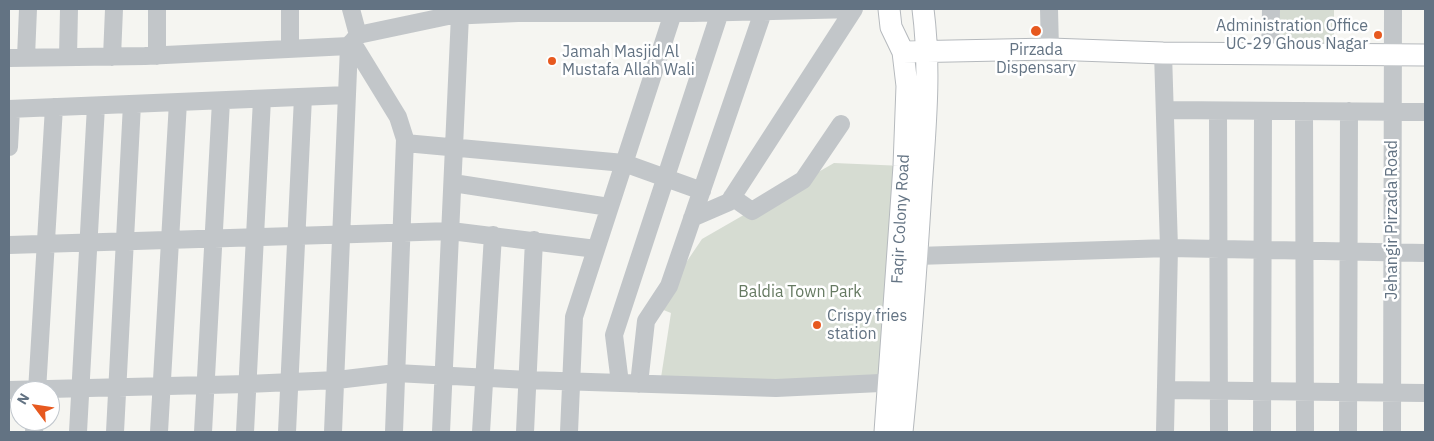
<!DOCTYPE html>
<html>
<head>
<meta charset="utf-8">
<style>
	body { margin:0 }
	#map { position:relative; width:1434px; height:441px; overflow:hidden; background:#f5f5f1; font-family:"IBM Plex Sans",sans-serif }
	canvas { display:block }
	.frame { position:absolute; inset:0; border:10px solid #637383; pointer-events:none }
	.north { position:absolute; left:10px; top:381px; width:50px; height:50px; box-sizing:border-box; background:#fff; border:1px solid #c1c7cd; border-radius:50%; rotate:301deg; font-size:14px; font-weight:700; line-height:20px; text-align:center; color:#637383 }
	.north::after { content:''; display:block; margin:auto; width:18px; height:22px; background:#e7591f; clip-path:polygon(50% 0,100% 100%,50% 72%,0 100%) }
</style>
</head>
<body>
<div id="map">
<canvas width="1434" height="441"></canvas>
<div class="frame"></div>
<div class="north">N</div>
</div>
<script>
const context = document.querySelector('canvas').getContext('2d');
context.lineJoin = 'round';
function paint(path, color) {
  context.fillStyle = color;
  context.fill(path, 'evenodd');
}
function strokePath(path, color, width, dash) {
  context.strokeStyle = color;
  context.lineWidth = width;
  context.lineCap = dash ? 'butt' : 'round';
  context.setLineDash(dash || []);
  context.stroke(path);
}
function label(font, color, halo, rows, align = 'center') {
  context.font = font + ' "IBM Plex Sans",sans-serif';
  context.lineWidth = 5;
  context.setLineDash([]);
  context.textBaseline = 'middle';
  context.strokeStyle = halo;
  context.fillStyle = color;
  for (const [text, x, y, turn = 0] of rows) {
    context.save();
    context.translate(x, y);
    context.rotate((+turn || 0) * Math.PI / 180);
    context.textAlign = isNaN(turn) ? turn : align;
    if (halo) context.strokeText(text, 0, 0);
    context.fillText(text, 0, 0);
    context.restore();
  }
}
paint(new Path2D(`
	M1271,9H1334V54H1270Z
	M834,163L904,166L891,381L660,384L671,313L656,307L702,239Z`), '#d6dcd2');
const major = new Path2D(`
	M903,52L1050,49L1163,53L1425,55
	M885,432L904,166L907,86L903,52L891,27L889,9
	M902,432C910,352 916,271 921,190C925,128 931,71 923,9`);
strokePath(major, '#b5b9bd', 23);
strokePath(new Path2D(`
	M351,9L358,35
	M1049,9L1050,49
	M352,42L398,117L405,139L394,432
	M290,49V9
	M1163,53L1169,248L1165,432
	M1270,54L1271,9
	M157,56V9
	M26,57L28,9
	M68,57L69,9
	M112,57L114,9
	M9,58L145,56L349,46L358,35L448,16L518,13H692L854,9
	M9,109L347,95
	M1165,110L1425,112
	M1218,111L1219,432
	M1304,111L1305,432
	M405,143L624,163L702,191
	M9,147L11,109
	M453,183L609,207
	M732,197L752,211L803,180L841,124
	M692,218L729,202L854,9
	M9,245L451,231L596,249
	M917,256L1169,248L1425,253
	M620,383L614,335L720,12
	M639,384L646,321L669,286L764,9
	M9,390L247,384L337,380L396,373L528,380L776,388L901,382
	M1166,390L1425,393
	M37,391L54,107
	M34,432L35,421
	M78,432L96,106
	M115,432L132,104
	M159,432L178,102
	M203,432L221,101
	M245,432L262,99
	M287,432L303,97
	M333,432L349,46
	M441,432L460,15
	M481,432L493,235
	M525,432L534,240
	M569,432L574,317L673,13
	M1262,432L1263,111
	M1348,432L1349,111
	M1392,432L1393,9`), '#c2c6c9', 18);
strokePath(major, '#fff', 21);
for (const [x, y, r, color] of [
	[1036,31,6,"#e7591f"],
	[1378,35,5,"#e7591f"],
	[552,61,5,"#e7591f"],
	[817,325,5,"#e7591f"]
]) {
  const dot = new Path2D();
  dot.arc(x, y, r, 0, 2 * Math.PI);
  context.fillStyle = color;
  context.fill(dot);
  strokePath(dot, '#fff', 2);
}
label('16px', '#637383', '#fff', [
	["Administration Office",1368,26,"right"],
	["UC-29 Ghous Nagar",1368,44,"right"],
	["Pirzada",1036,50,"center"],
	["Dispensary",1036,68,"center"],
	["Jamah Masjid Al",562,52],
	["Mustafa Allah Wali",562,70],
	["Crispy fries",827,316],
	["station",827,334]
], 'left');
label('16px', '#637383', '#fff', [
	["Faqir Colony Road",901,219,-87],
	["Jehangir Pirzada Road",1392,220,-90]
]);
label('16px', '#667a62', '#fff', [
	["Baldia Town Park",800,292]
]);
</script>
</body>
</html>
